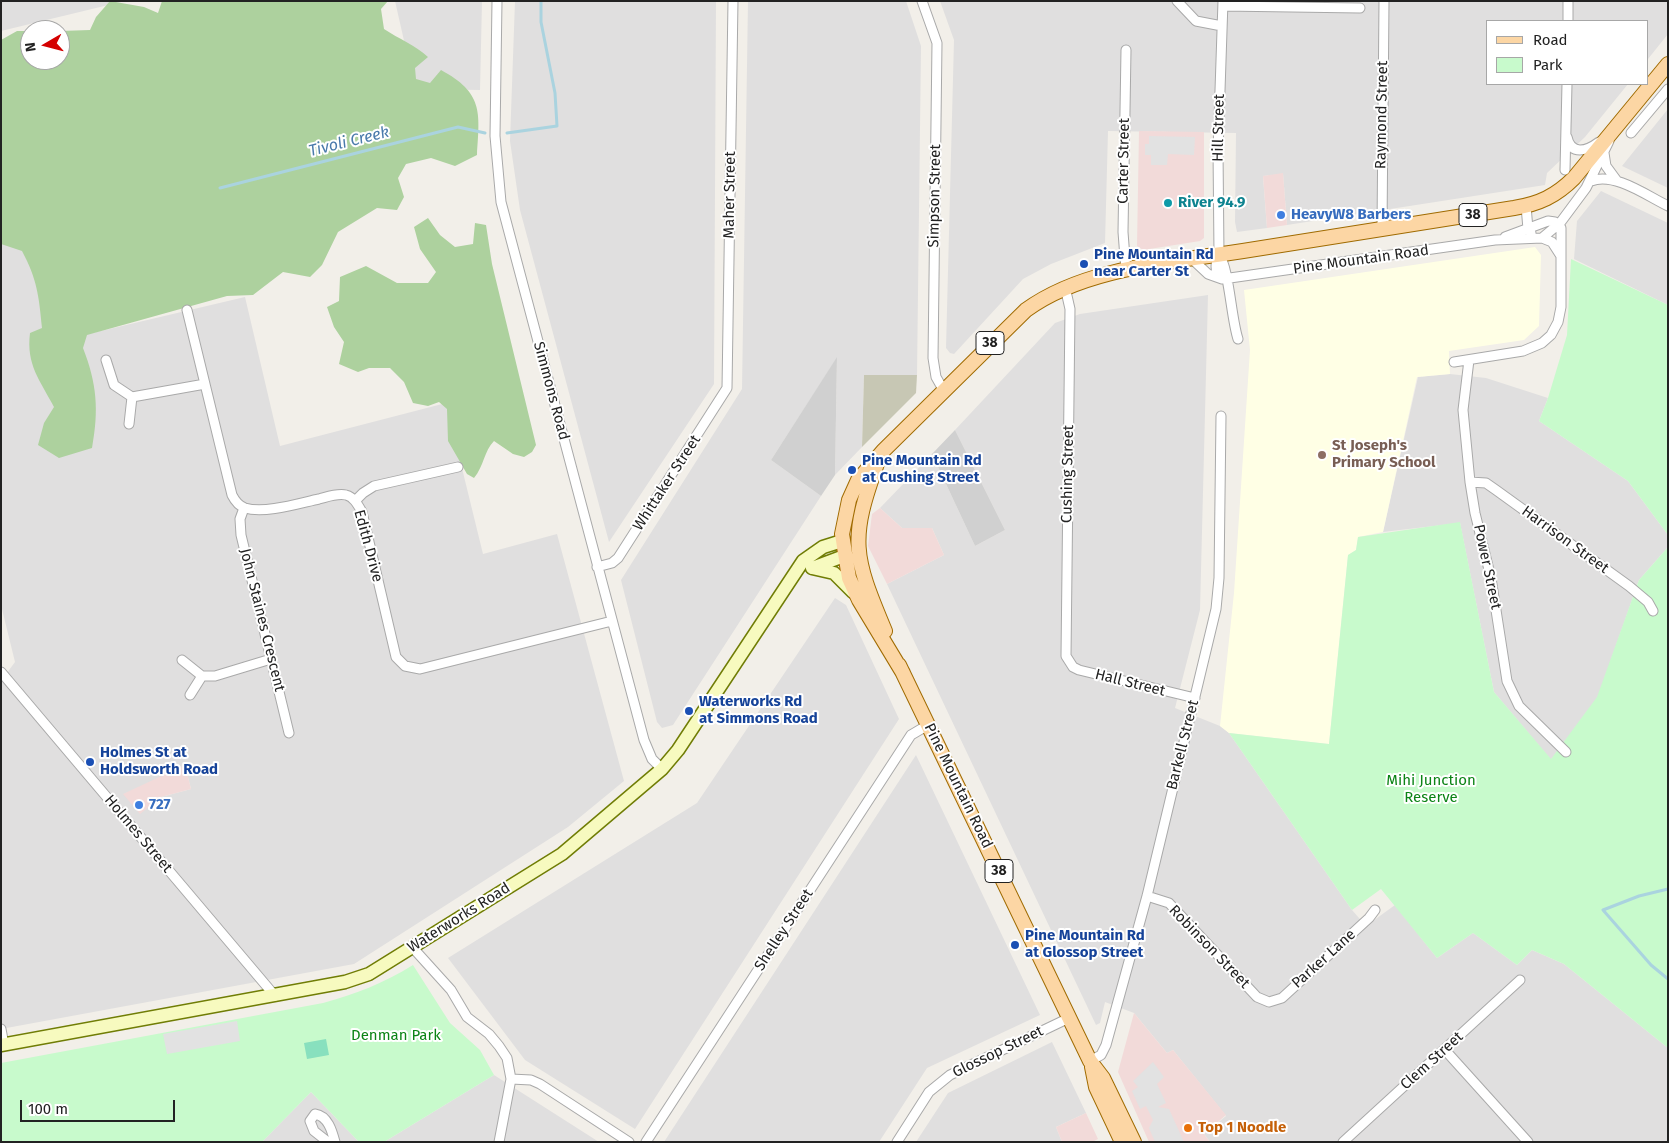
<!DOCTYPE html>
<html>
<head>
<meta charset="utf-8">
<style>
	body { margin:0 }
	#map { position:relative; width:1669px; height:1143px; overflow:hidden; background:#f2efe9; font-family:"Fira Sans",sans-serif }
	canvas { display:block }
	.frame { position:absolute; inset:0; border:2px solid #222; pointer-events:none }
	.legend { position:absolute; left:1486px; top:20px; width:162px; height:65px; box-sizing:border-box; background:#fff; border:1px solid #a7a7a7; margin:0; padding:6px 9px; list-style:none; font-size:15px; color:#222 }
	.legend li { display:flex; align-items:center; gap:10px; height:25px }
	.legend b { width:25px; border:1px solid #a7a7a7 }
	.north { position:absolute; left:20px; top:20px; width:50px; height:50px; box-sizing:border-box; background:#fff; border:1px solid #a7a7a7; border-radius:50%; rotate:262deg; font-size:14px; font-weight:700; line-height:20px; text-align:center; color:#222 }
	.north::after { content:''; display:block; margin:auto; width:18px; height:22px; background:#d40000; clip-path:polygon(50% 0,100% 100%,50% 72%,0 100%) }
	.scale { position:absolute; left:20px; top:1100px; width:155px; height:22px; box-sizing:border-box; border:2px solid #222; border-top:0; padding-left:6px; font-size:15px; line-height:18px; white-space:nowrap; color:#222; -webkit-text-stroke:4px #fff; paint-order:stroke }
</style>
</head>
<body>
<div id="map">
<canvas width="1669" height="1143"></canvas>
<div class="frame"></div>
<ul class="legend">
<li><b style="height:6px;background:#fcd6a4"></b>Road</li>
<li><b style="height:14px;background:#c8facc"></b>Park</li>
</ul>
<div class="north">N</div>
<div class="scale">100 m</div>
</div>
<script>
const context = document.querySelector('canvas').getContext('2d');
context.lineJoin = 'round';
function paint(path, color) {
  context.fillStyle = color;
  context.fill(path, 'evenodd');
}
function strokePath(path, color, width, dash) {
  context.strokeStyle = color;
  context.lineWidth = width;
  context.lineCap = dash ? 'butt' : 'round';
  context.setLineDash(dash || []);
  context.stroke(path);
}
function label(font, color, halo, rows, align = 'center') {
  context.font = font + ' "Fira Sans",sans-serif';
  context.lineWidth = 4;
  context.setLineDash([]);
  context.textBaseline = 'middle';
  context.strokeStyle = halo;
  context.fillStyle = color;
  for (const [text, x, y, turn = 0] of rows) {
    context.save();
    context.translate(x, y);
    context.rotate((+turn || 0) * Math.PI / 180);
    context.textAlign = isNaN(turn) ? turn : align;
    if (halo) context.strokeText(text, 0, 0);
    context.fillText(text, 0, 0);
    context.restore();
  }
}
paint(new Path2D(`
	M1,1H125L1,31Z
	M395,1H482L480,90L415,89Z
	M515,1H716L714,384L609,542L520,210L510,141Z
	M748,1H906L921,46L917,375H864L862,447L835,475L837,358L771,460L821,496L673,725L662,728L657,722L621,580L742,389Z
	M940,1H1668V34L1648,59V21H1488V84H1628L1585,137L1547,173L1545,185L1287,225L1283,174L1263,176L1267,228L1237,232L1235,222L1236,133L1108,131L1105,243L1051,264L1023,279L954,354L950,353L946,348L954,40Z
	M1668,109V188L1622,166Z
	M15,186L54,342L245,297L280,446L446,403L483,554L557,534L624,781L568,827L354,964L1,1029V681L15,662L1,605V190ZM185,766L191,789L161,797Z
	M1601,191L1668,223V305L1574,259L1577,221Z
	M1208,295L1200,610L1175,708L1220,726L1229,733L1352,910L1366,926L1395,905L1437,958L1473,933L1517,965L1532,950L1564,964L1668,1048V1142H1210L1204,1134L1226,1116L1173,1050L1167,1053L1134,1013L1105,1002L1100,1023L1096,1025L887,584L944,555L932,528H902L880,508L932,454L975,546L1005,530L955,430L1055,323L1080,314Z
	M1450,374L1486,378L1548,398L1539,421L1628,481L1668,535V547L1639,580L1598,697L1551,760L1494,692L1460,523L1383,532L1418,377Z
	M835,598L846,605L899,719L635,1129L525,1060L448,958L697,803Z
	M916,755L1040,1015L927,1068L879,1142H664Z
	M1052,1042L1086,1113L1056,1127L1062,1142H916L948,1093Z
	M494,1075L599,1142H384Z
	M311,1092L359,1142H262Z`), '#e0dfdf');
paint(new Path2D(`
	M1139,131L1204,132V238L1200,241L1143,250L1137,246Z
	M1283,173L1287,225L1267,228L1263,176Z
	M880,508L902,528H932L944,555L887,584L868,546L872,514Z
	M185,765L191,789L161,797L140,814L123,794Z
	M1134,1013L1167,1053L1173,1050L1226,1115L1204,1134L1210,1142H1149L1118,1072Z
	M1086,1113L1098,1139L1092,1142H1062L1056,1127Z`), '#f2dad9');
paint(new Path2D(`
	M1535,247L1541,255L1539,326L1524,340L1449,351L1450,374L1417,377L1383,532L1358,537L1356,550L1348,555L1329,744L1229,733L1220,726L1234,593L1250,350L1244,290Z`), '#ffffe5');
paint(new Path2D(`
	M837,357L835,475L821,496L771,460Z
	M955,430L1005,530L975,546L932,454Z`), '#d0d0d0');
paint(new Path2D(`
	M864,375H917L916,393L862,447Z`), '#c7c7b4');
paint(new Path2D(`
	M110,1L144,7L158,13L162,1H388L381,9L384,29C399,39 415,45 428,57L415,68L416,79L430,83L441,70C483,93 480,111 477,155L455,166L431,158L406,164L398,178L404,197L397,210L377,208L338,232L322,265L310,277L283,272L253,295L227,296L87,335L83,348C97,384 99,410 92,448L59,458L38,445L44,423L54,407C40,380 26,365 30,333L42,328C39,296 37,279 22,251L1,244V40L17,31H30V60H60V31L90,30L96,17Z
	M428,218L440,235L455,247L473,244L475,223L486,225L492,264L536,445L532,452L524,457L513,454L494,441C484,451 484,466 474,478L467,474L448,441L447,409L439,402L428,406L413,403L404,382L390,368H369L358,372L339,364L344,342L334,327L327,307L339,301L340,277L366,266L397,283H428L436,272L420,249L414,227Z`), '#add19e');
paint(new Path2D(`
	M1571,259L1668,305V535L1628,481L1539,421L1548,398L1567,335Z
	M1460,522L1494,692L1551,759L1597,697L1639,580L1668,547V1048L1564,964L1532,950L1517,965L1473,933L1437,958L1381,889L1352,910L1229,733L1329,744L1348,555L1356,550L1358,537Z
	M413,965L450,1023L480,1050L494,1075L384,1142H359L311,1092L262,1142H1V1063L323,1003C356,994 384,983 413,965Z`), '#c8facc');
paint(new Path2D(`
	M326,1039L329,1055L307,1059L304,1043Z`), '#88e0be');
paint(new Path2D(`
	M1149,136L1195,137L1194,155L1168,154L1167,165H1151V155H1145V144H1149Z
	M237,1021L240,1041L167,1054L163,1034Z
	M1153,1062L1164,1077L1157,1084L1166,1103L1158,1107L1169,1109L1184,1142H1155L1149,1128L1153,1120L1146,1106L1140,1109L1132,1091L1138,1087L1133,1081Z`), '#e2e2e2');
strokePath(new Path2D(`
	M507,133L557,126L555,93L541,22V1
	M220,188L458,127L485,133
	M1668,889L1639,896L1603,910L1651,965L1668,979`), '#aad3df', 3);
const street = new Path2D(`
	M497,1L495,136L501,202L644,740L652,759L662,769
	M922,1L937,43L933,358L936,377L944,391
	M1177,1L1196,21L1222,26
	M1223,1L1218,150L1219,255C1215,264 1214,273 1223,279L1495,240L1542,238L1560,223L1586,188L1609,141
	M1223,6L1360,8
	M1568,21V1
	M1126,50L1123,232L1126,271
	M1631,133L1668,89
	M1567,137C1571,156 1587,151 1599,142
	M1604,153L1606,166L1617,181
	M1565,170L1567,84
	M1591,181C1615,172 1647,196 1668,206
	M1526,206L1528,229L1531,233
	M1382,229L1384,1
	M1542,238L1552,242L1561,256
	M1219,255C1229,267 1231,318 1238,339
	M1192,259L1208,274L1222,279
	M1065,287L1070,309L1066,656L1073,667L1079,670L1195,698
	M187,310L232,495C235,501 239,506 245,508C265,514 300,503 319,499C327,497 337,493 346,495C354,497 358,505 362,512L396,657L405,666L420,669L612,621
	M106,360L114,385L132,397
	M1469,360L1463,410L1470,482L1475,513L1491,578L1507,681L1519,706L1566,752
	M1454,362L1523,351L1542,343L1551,335L1558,322L1561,307V228L1555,222L1548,221L1505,237
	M129,424L132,397L205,384
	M1470,482L1486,483L1496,490L1629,586L1648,602L1653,611
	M355,501L363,493L374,486L458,467
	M244,508L240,519L241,535L289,733
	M597,567L612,563L618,558L727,388L733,1
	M182,660L202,676L190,695
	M1,672L275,996
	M202,676H215L271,659
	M1147,896L1169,903L1257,997L1269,1002L1282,998L1369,918L1375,910
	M413,948L451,990L467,1017L489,1034L499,1046L507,1058L511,1079L531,1080L540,1084L629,1142
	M1,1029L4,1045
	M1445,1050L1528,1142
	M1090,1061L1101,1055L1106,1045L1147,896L1216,609L1219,578L1221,416
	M328,1142L314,1131L310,1121L315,1114C328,1116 332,1131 335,1142
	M499,1142L511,1079
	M646,1142L911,735L928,725
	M897,1142L929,1092L950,1075L1069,1018
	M1343,1142L1520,980`);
const secondary = new Path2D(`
	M812,568L834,573L853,592
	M812,568L844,556
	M1,1045L345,982L369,974L562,854L662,769L678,750L803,561L823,547L842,541`);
const primary = new Path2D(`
	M878,461C849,540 853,555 885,631
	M899,665L1090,1061L1103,1078L1134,1142
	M903,673L859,600L849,578L842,534L849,500L858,480L883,451L1026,310C1085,267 1173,262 1243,251C1334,236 1424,222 1514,208C1539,204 1556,196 1574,178L1668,64
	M1092,1067L1096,1087L1122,1142`);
strokePath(street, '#a9a9a9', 11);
strokePath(secondary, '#707d05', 15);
strokePath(primary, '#a06b00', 16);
strokePath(street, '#fff', 9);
strokePath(secondary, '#f7fabf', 12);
strokePath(primary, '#fcd6a4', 14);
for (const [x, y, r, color] of [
	[1168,203,5,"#0f9aa8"],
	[1281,215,5,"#3f7fe0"],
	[1084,264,5,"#1a4fb4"],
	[1322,455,5,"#8d6e63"],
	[852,470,5,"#1a4fb4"],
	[689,711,5,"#1a4fb4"],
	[90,762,5,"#1a4fb4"],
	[139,805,5,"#3f7fe0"],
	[1015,945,5,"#1a4fb4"],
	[1188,1128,5,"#e8710a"]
]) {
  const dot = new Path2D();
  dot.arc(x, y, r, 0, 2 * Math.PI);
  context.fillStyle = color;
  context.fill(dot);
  strokePath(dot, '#fff', 2);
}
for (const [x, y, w] of [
	[1473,215,28],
	[990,343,28],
	[999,871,28]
]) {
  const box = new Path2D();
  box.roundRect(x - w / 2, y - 11.5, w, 23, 4);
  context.fillStyle = '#fff';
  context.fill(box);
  strokePath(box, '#222', 1);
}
label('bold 14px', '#222', null, [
	["38",1473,215],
	["38",990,343],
	["38",999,871]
]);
label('15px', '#222', '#fff', [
	["Raymond Street",1382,115,-89],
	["Hill Street",1219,128,-89],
	["Carter Street",1124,161,-89],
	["Maher Street",730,195,-89],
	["Simpson Street",935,196,-89],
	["Pine Mountain Road",1361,260,-8],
	["Simmons Road",551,391,75],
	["Cushing Street",1068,474,-89],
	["Whittaker Street",667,483,-57],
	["Harrison Street",1565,540,36],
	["Edith Drive",368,546,75],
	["Power Street",1487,567,78],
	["John Staines Crescent",262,620,76],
	["Hall Street",1130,683,14],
	["Barkell Street",1183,745,-76],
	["Pine Mountain Road",958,786,64],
	["Holmes Street",138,834,50],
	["Waterworks Road",459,918,-32],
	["Shelley Street",784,930,-57],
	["Robinson Street",1209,947,46],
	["Parker Lane",1324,959,-42],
	["Glossop Street",998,1052,-26],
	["Clem Street",1432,1061,-42]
]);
label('bold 15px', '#0d838f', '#fff', [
	["River 94.9",1178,203]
], 'left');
label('bold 15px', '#366cbe', '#fff', [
	["HeavyW8 Barbers",1291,215],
	["727",149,805]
], 'left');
label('bold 15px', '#164399', '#fff', [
	["Pine Mountain Rd",1094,255],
	["near Carter St",1094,272],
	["Pine Mountain Rd",862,461],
	["at Cushing Street",862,478],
	["Waterworks Rd",699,702],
	["at Simmons Road",699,719],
	["Holmes St at",100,753],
	["Holdsworth Road",100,770],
	["Pine Mountain Rd",1025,936],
	["at Glossop Street",1025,953]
], 'left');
label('bold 15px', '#785e54', '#fff', [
	["St Joseph's",1332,446],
	["Primary School",1332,463]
], 'left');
label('15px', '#0c8416', '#fff', [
	["Mihi Junction",1431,781],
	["Reserve",1431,798],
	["Denman Park",396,1036]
]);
label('bold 15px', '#c56008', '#fff', [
	["Top 1 Noodle",1198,1128]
], 'left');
label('italic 16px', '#4a7aab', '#fff', [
	["Tivoli Creek",349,142,-14]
]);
</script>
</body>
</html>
